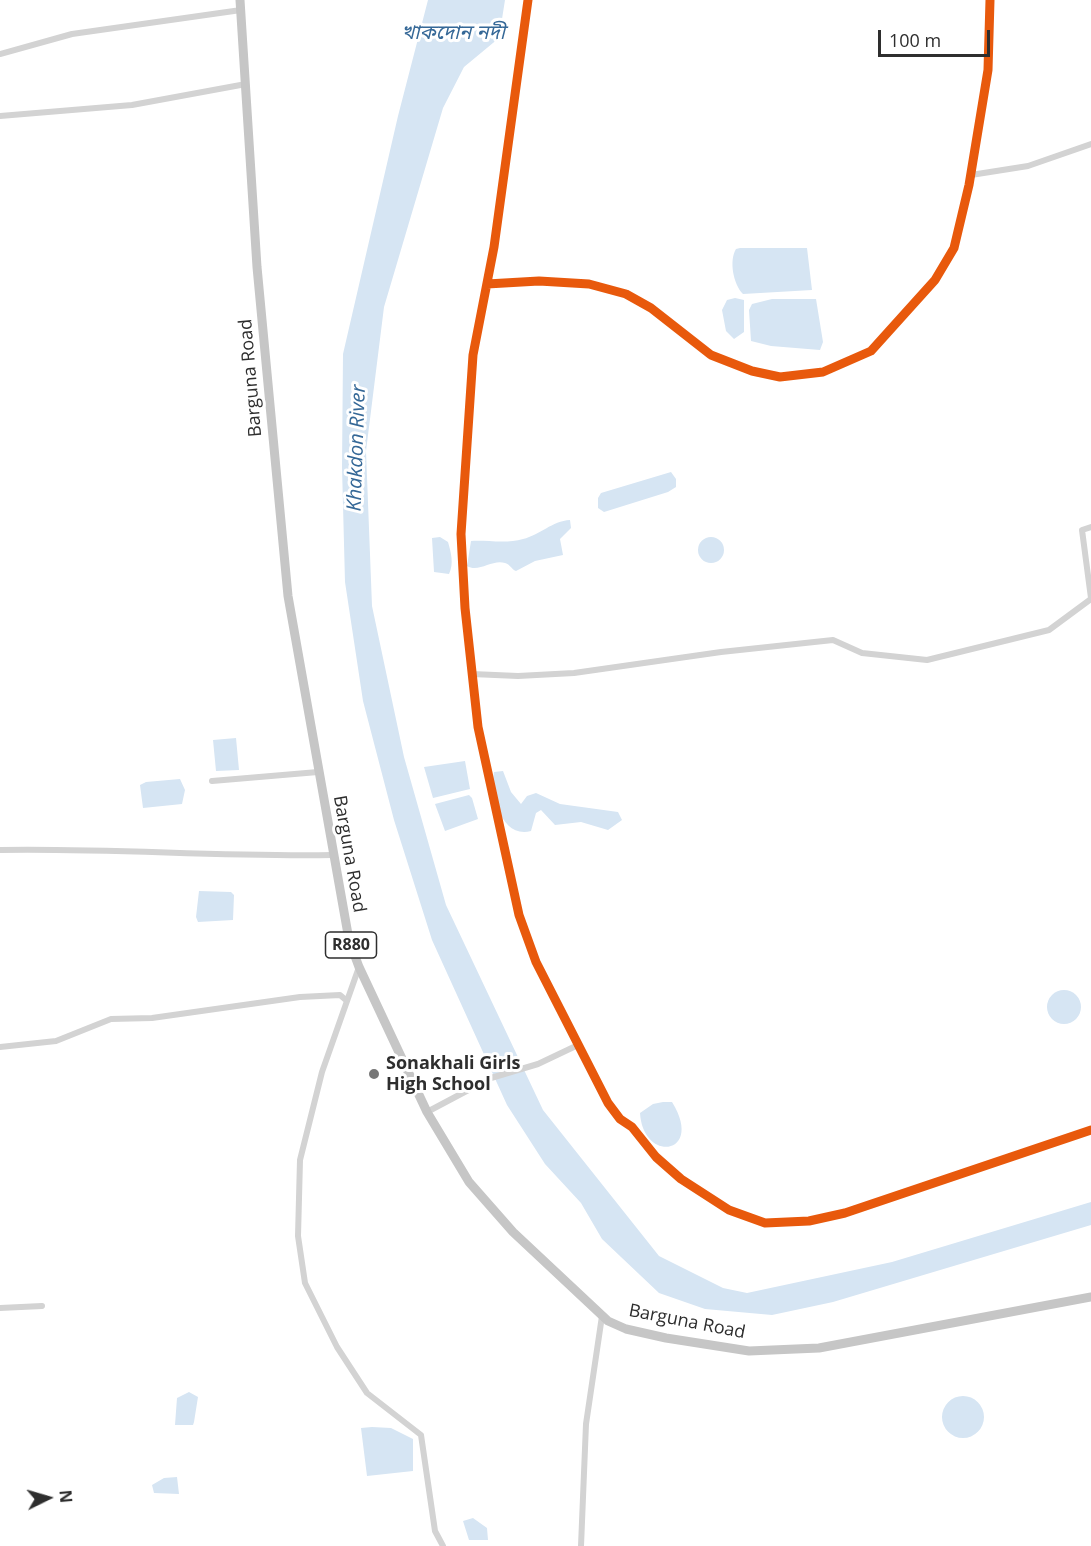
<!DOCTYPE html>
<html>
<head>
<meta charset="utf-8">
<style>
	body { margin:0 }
	#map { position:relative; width:1091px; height:1546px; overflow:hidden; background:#fff; font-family:"Open Sans",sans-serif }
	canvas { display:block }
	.north { position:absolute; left:18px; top:1468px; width:60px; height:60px; -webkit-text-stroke:4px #fff; paint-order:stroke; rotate:85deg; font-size:16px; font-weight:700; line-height:24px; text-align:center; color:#2e2e2e }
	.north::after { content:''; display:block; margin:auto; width:21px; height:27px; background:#2e2e2e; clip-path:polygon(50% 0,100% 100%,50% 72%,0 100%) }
	.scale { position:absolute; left:878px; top:30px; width:112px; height:27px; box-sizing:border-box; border:3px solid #2e2e2e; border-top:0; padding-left:8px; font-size:18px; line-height:21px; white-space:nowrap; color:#2e2e2e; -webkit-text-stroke:4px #fff; paint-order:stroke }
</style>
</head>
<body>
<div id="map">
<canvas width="1091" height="1546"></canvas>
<div class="north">N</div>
<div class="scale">100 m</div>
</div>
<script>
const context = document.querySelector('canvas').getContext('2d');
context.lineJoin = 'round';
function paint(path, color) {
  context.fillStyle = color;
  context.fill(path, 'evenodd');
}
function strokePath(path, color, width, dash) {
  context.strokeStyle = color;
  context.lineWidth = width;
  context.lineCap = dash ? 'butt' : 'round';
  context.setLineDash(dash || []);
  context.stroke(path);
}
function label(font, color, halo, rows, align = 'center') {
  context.font = font + ' "Open Sans","Noto Sans Bengali",sans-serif';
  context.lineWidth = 6;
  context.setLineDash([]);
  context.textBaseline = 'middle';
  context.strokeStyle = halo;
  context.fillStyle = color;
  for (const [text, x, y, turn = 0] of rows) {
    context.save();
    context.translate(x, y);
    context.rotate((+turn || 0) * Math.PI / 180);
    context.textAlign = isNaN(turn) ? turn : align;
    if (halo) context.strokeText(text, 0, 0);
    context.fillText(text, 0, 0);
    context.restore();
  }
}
paint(new Path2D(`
	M428,0H505L499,38L464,67L443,108L384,307L366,451L372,606L404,757L446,905L543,1110L659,1256L723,1288L747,1293L892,1262L1091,1202V1225L833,1302L772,1315L705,1309L659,1293L602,1239L581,1203L545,1164L507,1105L432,940L394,820L363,701L345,582L342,467L343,354L398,116Z
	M740,248H807L812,290L743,294C733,284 729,260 736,249Z
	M735,298L744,300V332L734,339L726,331L722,310L727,300Z
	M816,299L823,342L820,350L771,346L751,341L749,310L752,304L772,299Z
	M671,472L676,479V487L668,492L604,512L598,508V498L601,493Z
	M570,520L571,528L560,539L563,555L535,561L516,571C511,569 511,565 505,563C492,559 479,573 467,566L471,541C487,540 507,544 523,539C540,535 552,521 570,520Z
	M440,537L448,542C451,553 454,563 449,574L434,572L432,538Z
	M698 550a13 13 0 1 1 26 0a13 13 0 1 1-26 0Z
	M236,738L239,770L216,771L213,740Z
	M465,761L470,789L433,798L424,767Z
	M503,771L511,792L521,804L527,796L536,793L560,804L618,812L622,820L608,830L581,822L555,825L541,810L536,813L531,831C501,839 490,794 494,772Z
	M180,779L185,790L182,804L143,808L140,785L146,782Z
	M469,795L472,798L478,819L445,831L435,804Z
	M199,891L231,892L234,895L233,920L198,922L196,917Z
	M1047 1007a17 17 0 1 1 34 0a17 17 0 1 1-34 0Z
	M663,1102H672C705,1155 643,1164 640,1113L653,1104Z
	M189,1392L198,1397L194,1422L193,1425H175L177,1398Z
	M942 1417a21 21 0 1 1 42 0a21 21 0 1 1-42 0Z
	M372,1427L391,1428L413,1439V1471L367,1476L361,1428Z
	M177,1477L179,1494L154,1493L152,1485L164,1478Z
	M473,1518L487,1528L488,1540H469L463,1521Z`), '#d6e5f3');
strokePath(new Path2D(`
	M528,0L494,247L473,355L461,534L465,608L478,727L519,915L536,962L608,1103L620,1119L632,1127L656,1157L681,1179L729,1210L765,1223L809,1221L845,1213L1091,1130
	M0,54L72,34L241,10
	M0,116L132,105L246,84
	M971,175L1028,166L1091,144
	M487,284L539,281L589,284L626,294L651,308L711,355L752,371L780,377L823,372L871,351L935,280L954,248L969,185L988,70L990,0
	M1091,527L1082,530L1091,598
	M472,674L518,676L574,673L721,652L833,640L862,653L927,660L1049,630L1091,599
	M212,781L318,772
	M0,850C111,848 221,857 332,855
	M359,967L322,1072L300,1160L298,1236L305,1283L337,1347L367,1393L421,1435L435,1531L443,1546
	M0,1047L56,1041L111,1019L152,1018L300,997L340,995L347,1001
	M427,1112L491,1078L538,1064L578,1045
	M0,1308L42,1306
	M581,1546L586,1424L602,1316`), '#d3d3d3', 6);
strokePath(new Path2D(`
	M240,0L257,267L288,596L349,940L359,967L427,1112L469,1182L513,1232L608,1321L626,1329L666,1338L749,1351L819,1348L1091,1297`), '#c6c6c6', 9);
strokePath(new Path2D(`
	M528,0L494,247L473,355L461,534L465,608L478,727L519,915L536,962L608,1103L620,1119L632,1127L656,1157L681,1179L729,1210L765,1223L809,1221L845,1213L1091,1130
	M487,284L539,281L589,284L626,294L651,308L711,355L752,371L780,377L823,372L871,351L935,280L954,248L969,185L988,70L990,0`), '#e8590c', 9);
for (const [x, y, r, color] of [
	[374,1074,6,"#777"]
]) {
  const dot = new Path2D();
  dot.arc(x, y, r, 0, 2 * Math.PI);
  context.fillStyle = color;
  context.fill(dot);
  strokePath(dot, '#fff', 2);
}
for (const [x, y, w] of [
	[351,945,51]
]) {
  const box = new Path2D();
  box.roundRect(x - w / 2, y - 13, w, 26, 4.5);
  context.fillStyle = '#fff';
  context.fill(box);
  strokePath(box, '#2e2e2e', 1.5);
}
label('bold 16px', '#2e2e2e', null, [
	["R880",351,945]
]);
label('18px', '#2e2e2e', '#fff', [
	["Barguna Road",251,378,-95],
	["Barguna Road",349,854,80],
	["Barguna Road",687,1322,11]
]);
label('bold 18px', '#2e2e2e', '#fff', [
	["Sonakhali Girls",386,1064],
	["High School",386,1085]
], 'left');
label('italic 20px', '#356897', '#fff', [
	["খাকদোন নদী",453,33],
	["Khakdon River",357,448,-88]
]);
</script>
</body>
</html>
